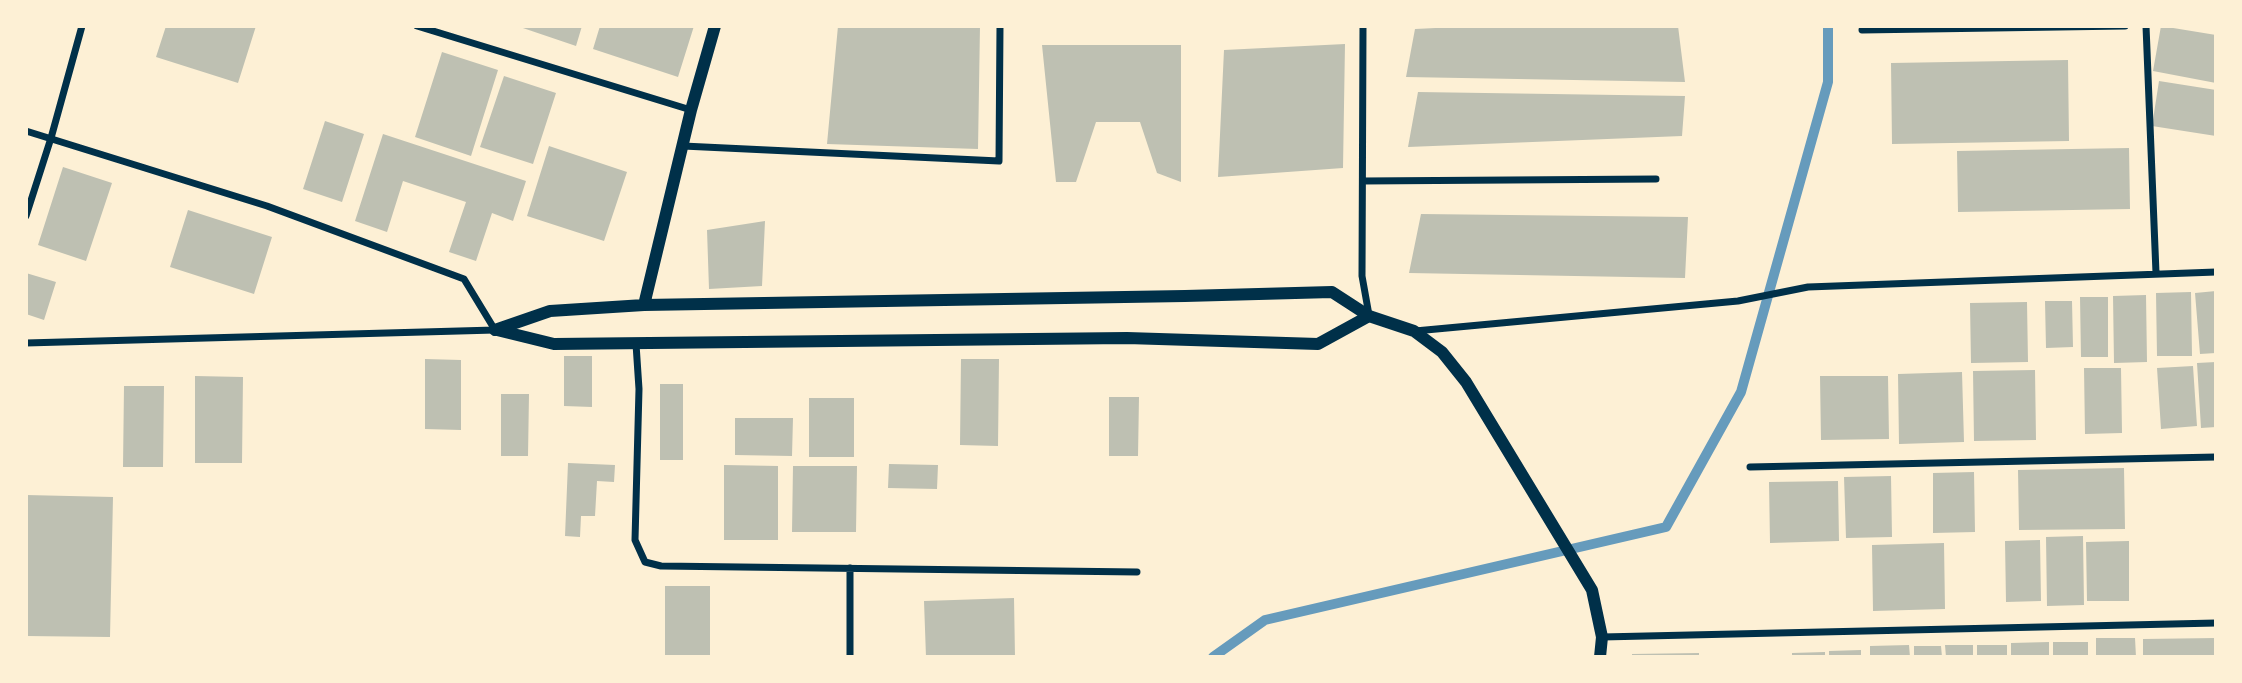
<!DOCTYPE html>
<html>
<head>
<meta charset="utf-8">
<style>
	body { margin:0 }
	#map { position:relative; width:2242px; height:683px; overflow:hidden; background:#fdf0d5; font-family:Roboto,sans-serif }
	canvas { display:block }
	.frame { position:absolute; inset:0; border:28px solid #fdf0d5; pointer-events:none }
</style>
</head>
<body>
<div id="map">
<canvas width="2242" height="683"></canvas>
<div class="frame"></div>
</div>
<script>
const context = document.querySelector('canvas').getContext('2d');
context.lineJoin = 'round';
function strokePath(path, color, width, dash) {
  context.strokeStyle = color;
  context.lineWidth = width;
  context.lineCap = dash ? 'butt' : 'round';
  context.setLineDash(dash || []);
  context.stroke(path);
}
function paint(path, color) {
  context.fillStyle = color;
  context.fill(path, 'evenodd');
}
strokePath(new Path2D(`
	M1213,657L1265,620L1666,527L1741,392L1828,82V26`), '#669bbc', 10);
paint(new Path2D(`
	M166,26H256L238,83L156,57Z
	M517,26H582L576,46Z
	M600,26H694L678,77L593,49Z
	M838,26H980L978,149L827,144Z
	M1476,26H1678L1685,82L1406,77L1415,29Z
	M2161,26L2216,35V83L2153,71Z
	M1345,44L1343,168L1218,177L1224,50Z
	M1042,45H1181V182L1157,173L1140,122H1096L1076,182H1056Z
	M442,52L498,70L471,156L415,137Z
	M2068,60L2069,141L1892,144L1891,63Z
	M504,76L556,93L533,164L480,147Z
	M2159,81L2216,90V136L2152,126Z
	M1418,92L1685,96L1682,136L1408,147Z
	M325,121L364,134L342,202L303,189Z
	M383,134L526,181L513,221L492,213L476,261L449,252L466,202L403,181L387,232L355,221Z
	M549,146L627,172L604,241L527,216Z
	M2129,148L2130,209L1958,212L1957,151Z
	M63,167L112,183L86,261L38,245Z
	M188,210L272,237L254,294L170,267Z
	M1421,214L1688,217L1685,278L1409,273Z
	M765,221L762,286L709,289L707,230Z
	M26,273L56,282L44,320L26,314Z
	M2216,291V353L2200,354L2195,293Z
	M2191,292L2192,356H2157L2156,293Z
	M2146,295L2147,362L2114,363L2113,296Z
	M2080,297H2108V357H2081Z
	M2045,301H2072L2073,347L2046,348Z
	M2027,302L2028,362L1971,363L1970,303Z
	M564,356H592V407L564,406Z
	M425,359L461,360V430L425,429Z
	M961,359H999L998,446L960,445Z
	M2216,362V427L2201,428L2197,363Z
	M2193,366L2197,426L2161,429L2157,368Z
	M2084,368H2121L2122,433L2085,434Z
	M2035,370L2036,440L1974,441L1973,371Z
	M1962,372L1964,442L1899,444L1898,374Z
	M195,376L243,377L242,463H195Z
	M1820,376H1888L1889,439L1821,440Z
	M660,384H683V460H660Z
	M124,386H164L163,467H123Z
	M501,394H529L528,456H501Z
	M1109,397H1139L1138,456H1109Z
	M809,398H854V457H809Z
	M735,418H793L792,456L735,455Z
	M568,463L615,465L614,482L597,481L595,516H581L580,537L565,536Z
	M889,464L938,465L937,489L888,488Z
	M724,465L778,466V540H724Z
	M793,466H857L856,532H792Z
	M2124,468L2125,529L2019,530L2018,470Z
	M1974,472L1975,532L1933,533V473Z
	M1891,476L1892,537L1846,538L1844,477Z
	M1838,481L1839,541L1770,543L1769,482Z
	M26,495L113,497L110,637L26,636Z
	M2083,536L2084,605L2047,606L2046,537Z
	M2040,540L2041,601L2006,602L2005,541Z
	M2129,541V601H2087L2086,542Z
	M1944,543L1945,609L1873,611L1872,545Z
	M665,586H710V657H665Z
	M1014,598L1015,657H926L924,601Z
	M2096,638H2135L2136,657H2096Z
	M2216,638V657H2143V639Z
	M2049,642V657H2011V643Z
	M2053,642H2088V657H2053Z
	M1909,645L1910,657H1870V646Z
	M1945,645H1973V657H1946Z
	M1977,645H2007V657H1977Z
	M1914,646H1941L1942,657H1914Z
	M1861,650V657H1829V651Z
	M1825,652V657H1792V653Z
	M1699,653V657H1632V654Z`), '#bec0b2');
strokePath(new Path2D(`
	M417,26L691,110
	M1363,26L1362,276L1369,315
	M2146,26L2156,273
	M1862,30L2125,26
	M26,131L267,206L464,279L495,330L26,343
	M683,146L999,161L1000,26
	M1363,181L1656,179
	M26,216L51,138L82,26
	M1415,331L1738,301L1808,287L2216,272
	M636,344L639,389L635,540L645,562L661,566L1137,572
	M1750,467L2216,457
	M1602,637L2216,623
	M850,657V568`), '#003049', 7);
strokePath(new Path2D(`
	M644,305L691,110L715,26
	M495,330L550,311L644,305L1185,296L1332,292L1369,316L1414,331L1442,352L1466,382L1592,590L1602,637L1600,657
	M497,330L554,344L1127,338L1318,344L1369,316`), '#003049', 12);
</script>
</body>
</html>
